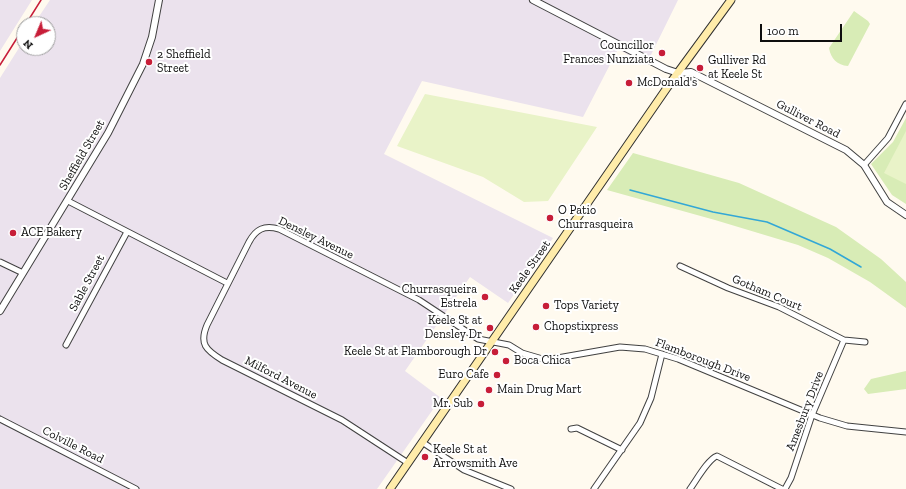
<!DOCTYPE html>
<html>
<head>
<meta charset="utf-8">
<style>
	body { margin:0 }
	#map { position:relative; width:906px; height:489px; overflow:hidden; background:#fffaef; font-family:"Zilla Slab",serif }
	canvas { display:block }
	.north { position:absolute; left:16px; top:16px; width:40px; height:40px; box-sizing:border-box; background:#fff; border:1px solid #9f9f9f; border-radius:50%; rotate:224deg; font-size:11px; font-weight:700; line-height:16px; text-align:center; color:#0e0e0e }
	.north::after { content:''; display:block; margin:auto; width:14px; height:18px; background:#c71d38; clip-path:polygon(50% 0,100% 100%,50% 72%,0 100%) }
	.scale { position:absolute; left:760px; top:24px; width:82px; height:18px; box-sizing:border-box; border:2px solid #0e0e0e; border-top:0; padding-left:5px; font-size:12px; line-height:14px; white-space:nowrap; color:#0e0e0e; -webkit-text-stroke:3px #fff; paint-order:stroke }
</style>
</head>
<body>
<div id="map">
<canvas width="906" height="489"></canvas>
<div class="north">N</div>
<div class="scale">100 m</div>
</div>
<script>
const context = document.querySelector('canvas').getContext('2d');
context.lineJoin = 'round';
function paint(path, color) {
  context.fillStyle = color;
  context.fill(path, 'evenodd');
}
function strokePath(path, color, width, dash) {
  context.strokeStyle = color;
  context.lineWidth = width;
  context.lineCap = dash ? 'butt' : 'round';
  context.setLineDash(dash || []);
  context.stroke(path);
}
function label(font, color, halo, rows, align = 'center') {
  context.font = font + ' "Zilla Slab",serif';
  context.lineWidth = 4;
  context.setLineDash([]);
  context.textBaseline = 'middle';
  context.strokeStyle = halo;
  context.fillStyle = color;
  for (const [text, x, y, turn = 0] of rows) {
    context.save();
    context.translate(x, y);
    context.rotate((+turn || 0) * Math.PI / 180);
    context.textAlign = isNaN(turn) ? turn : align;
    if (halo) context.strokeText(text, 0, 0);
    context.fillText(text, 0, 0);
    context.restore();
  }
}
paint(new Path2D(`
	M0,0H32L0,51Z
	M50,0H678L646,65L618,49L583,117L422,81L384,154L553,238L508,303L470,277L405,371L441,398L377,489H0V78L24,40V48H48V24H34Z`), '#ebe2ed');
paint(new Path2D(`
	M854,11L868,21L870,24L848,66C837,65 831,59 829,48Z
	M906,118V204L892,195L871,164L893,142Z
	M633,153L739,183L836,227L881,259L906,282V308L870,282L828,258L798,245L715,220L607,190Z
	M906,371V389L868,394L864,389L871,379Z`), '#d8ecb6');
paint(new Path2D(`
	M425,94L597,127L548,201L524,202L483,177L397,146Z
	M906,131V184L884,173Z`), '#e9f3c8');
strokePath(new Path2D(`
	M630,190L713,212L767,222L830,249L861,267`), '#32a7d6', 1.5);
const minor = new Path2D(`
	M864,165L888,138L906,104
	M68,201L227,283
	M0,262L23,273
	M680,266L728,288L779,307L844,340L865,342
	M66,345L127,232
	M0,419L136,489
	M571,429L577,428L622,450
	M422,442L464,470L511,489
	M408,463L342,420L222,360C206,350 199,344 207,325L249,242C256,229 264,225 279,229L419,300L478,339L509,345L522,353L546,360L620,347L645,349L678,359L820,418L847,426L906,432
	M594,489L640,423L651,398L662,354
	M690,489C696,481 708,459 717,456L782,489
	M785,489L791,478L812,415L844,340`);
const tertiary = new Path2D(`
	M533,0L666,69L678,73L691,72L846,150L864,165L887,202L906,215
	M0,311L108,133L143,64L152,37L159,0`);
const secondary = new Path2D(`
	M390,489L671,82L731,0`);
strokePath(minor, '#414141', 7);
strokePath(tertiary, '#414141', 8);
strokePath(secondary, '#303030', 9);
strokePath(minor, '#fff', 5);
strokePath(tertiary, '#fff', 6);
strokePath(secondary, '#ffecaa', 7);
strokePath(new Path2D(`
	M26,24L41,0
	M0,65L24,27`), '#c71d38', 1.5);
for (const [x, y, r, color] of [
	[662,53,4,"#c71d38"],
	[149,62,4,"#c71d38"],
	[700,68,4,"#c71d38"],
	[629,83,4,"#c71d38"],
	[550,218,4,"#c71d38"],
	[13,233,4,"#c71d38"],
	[485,297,4,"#c71d38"],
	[546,306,4,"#c71d38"],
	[536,327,4,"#c71d38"],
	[490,328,4,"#c71d38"],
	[495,352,4,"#c71d38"],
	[506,361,4,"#c71d38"],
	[497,375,4,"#c71d38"],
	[489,390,4,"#c71d38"],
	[481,404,4,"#c71d38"],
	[425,457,4,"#c71d38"]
]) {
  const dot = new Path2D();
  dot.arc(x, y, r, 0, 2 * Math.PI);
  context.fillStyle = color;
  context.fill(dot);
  strokePath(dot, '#fff', 1.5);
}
label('12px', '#0e0e0e', '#fff', [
	["Councillor",654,46,"right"],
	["Frances Nunziata",654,60,"right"],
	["2 Sheffield",157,55],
	["Street",157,69],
	["Gulliver Rd",708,61],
	["at Keele St",708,75],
	["McDonald's",637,83],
	["O Patio",558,211],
	["Churrasqueira",558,225],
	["ACE Bakery",21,233],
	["Churrasqueira",477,290,"right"],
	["Estrela",477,304,"right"],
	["Tops Variety",554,306],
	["Keele St at",482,321,"right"],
	["Densley Dr",482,335,"right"],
	["Chopstixpress",544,327],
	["Keele St at Flamborough Dr",487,352,"right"],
	["Boca Chica",514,361],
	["Euro Cafe",489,375,"right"],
	["Main Drug Mart",497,390],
	["Mr. Sub",473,404,"right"],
	["Keele St at",433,450],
	["Arrowsmith Ave",433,464]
], 'left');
label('12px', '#0e0e0e', '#fff', [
	["Gulliver Road",808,119,27],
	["Sheffield Street",82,155,-60],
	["Densley Avenue",316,238,26],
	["Keele Street",530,267,-55],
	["Sable Street",87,283,-62],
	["Gotham Court",767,293,23],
	["Flamborough Drive",703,360,21],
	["Milford Avenue",281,378,27],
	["Amesbury Drive",805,411,-69],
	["Colville Road",73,445,27]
]);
</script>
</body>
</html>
